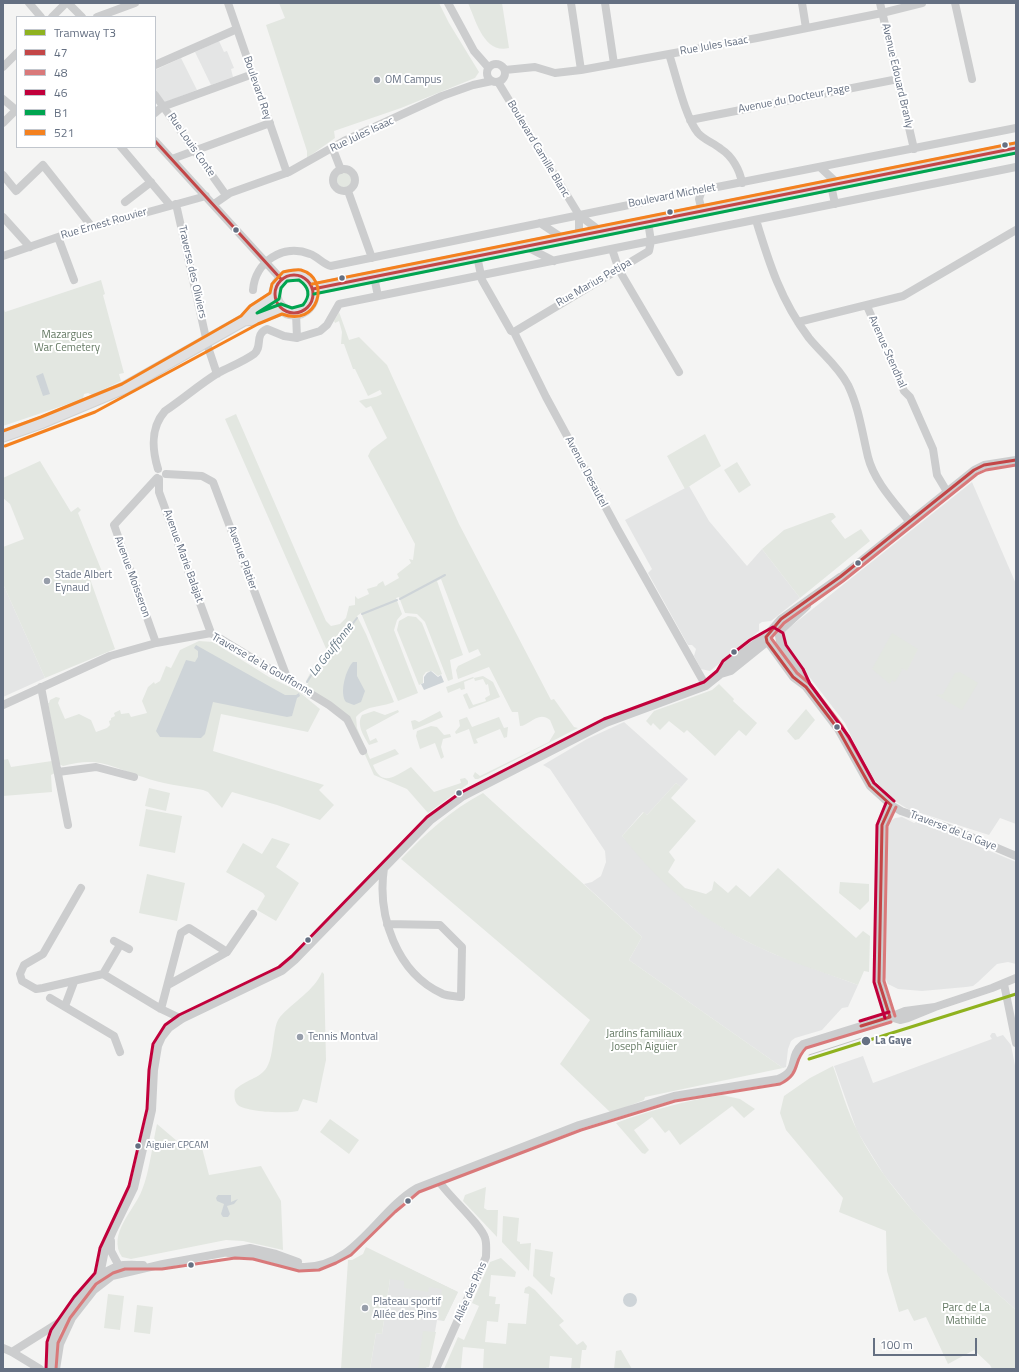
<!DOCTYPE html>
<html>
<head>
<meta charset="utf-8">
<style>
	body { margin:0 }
	#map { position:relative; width:1019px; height:1372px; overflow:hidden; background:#f4f4f3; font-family:"Titillium Web",sans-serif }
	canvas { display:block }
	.frame { position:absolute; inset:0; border:4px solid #657082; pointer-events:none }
	.legend { position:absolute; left:16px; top:16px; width:140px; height:132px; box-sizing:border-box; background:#fff; border:1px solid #c1c6cd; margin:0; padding:5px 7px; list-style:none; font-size:12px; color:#657082 }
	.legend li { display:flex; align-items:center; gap:8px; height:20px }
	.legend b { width:20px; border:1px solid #c1c6cd }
	.scale { position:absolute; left:873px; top:1338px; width:104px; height:18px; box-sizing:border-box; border:2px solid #657082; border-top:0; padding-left:5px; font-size:12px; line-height:14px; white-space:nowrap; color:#657082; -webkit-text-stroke:3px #fff; paint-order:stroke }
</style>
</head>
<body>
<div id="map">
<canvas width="1019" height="1372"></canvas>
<div class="frame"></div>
<ul class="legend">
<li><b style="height:5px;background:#8fb21f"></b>Tramway T3</li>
<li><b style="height:5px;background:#c34647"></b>47</li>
<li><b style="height:5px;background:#d9797a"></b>48</li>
<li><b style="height:5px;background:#c1003b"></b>46</li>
<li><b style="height:5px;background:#00a550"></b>B1</li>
<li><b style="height:5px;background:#f4811f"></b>521</li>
</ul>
<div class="scale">100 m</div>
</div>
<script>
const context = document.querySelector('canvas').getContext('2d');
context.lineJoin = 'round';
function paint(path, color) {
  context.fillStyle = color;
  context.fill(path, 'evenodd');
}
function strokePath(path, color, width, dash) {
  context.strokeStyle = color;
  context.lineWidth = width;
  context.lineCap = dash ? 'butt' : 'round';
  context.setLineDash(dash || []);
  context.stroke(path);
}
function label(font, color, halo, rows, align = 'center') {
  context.font = font + ' "Titillium Web",sans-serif';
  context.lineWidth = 4;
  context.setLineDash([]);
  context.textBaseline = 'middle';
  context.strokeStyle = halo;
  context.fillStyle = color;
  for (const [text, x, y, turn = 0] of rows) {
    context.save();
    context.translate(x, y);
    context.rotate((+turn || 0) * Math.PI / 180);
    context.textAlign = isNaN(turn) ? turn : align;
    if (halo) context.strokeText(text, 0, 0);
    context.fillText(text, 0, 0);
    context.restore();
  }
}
paint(new Path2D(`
	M219,41L224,52L227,51L234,68L231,69L233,77L211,85L195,52Z
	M181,58L197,90L163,103L155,93V70Z
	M972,482L1016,584V824L1000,818L989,835L908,809L893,800L884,792L868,772L845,723L784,644L785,631Z
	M689,486L709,521L747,566L762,549L800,598L771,621L762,622L759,624V631L710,671L701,669L694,656L696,649L692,645H688L648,573L652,569L625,520Z
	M3,584L45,678L3,697Z
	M624,722L688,779L681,787L676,783L647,815L643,812L622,836L691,906L720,926L744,940L774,954L858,985L848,1007L842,1008L822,1030L795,1038L791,1041L788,1049L786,1067L783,1068L629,960L642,937L584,884L592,882L601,876L606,862L605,851L550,769L543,765L587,739Z
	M902,817L914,823L916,822L956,835L971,843L1016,862V964L1008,962L997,964L978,982L973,986L966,987L922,991L898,989L888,984L884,975L887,830L889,822L895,818Z
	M992,1033H995L997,1037L1003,1035L1011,1045L1016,1071V1310L966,1266L916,1215L884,1175L857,1131L834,1066L863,1056L873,1083L992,1039L990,1036Z
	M406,1267L458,1292L444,1321L437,1320L429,1367H426V1369H370L376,1333L382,1334L390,1279Z`), '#e4e5e5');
paint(new Path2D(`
	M279,3H439L449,23L479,72L475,78L401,108L334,131L335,138L307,158V151L266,25L285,18Z
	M468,3H502L509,48C484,54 476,21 468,3Z
	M337 180a8 8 0 1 1 16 0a8 8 0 1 1-16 0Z
	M101,280L105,294L103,295L124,373L119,374L121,381L92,395L88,393L84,394L83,399L3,426V307L5,312Z
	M339,312L349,340L359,337L387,365L459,524L551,700L554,699L574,727L578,728L478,779H475L473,776L475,772L480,776L549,742L555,732L550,720C538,710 529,726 520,726L518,712H512L489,667L458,679L456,670L458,666L481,655L478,649L469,653L441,579L437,581L463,655L450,660L453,679L448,681L425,622L417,614L405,613L399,597L396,598L402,614L397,620L394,630L418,693L398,701L361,613L357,616L366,634L394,702C380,708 368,704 356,717L357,728L370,759L395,749L399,754L373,765C382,788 395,776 411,767L434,792L461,783L460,779L465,778L468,781V784L428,813L407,789L374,775L354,730L306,688L308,683L306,681L313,668L328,653L225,419L236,414L326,621L331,626L340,624L346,618L349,606L355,605V596L358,599L369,594L367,589L377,586L378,584L383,581L385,586L399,578L397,574L411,563L409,559L413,560L415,544L368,456L371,450L387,438L371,406L366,408L359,401C367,398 374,399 382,394L380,390L368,396L355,369H353L344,344H341L342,332L339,321L335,323L334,321Z
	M705,434L721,466L685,489L667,456Z
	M40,461L71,512L78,507L81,510L78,513L103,574L90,579L115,649L45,678L3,584V547L24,539L10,504L3,498V478Z
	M737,462L751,485L739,493L724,470Z
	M830,513H833L836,517L831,521L845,539L861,529L870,541L800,598L762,549L784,530Z
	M408,616L416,617L422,623L442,674L438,676L432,671L426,672L423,676V683L419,685L397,630L399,621Z
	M892,633L918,649L907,671L901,668L902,670L895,682L892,680L890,684L872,669Z
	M199,641L213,642L269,677L298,691L320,709L308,732L221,714L213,751L324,785L319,790L334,805L320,820L277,805L232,792L222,808L208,792L203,790C183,786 162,784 143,777C110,766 98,756 63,766L59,764L48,703H49L50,700L56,697L60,698L58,703L65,719L79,714L91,720L96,732L107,728L110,725L109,721L111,720V718L115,716L114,713L120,710L121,714L129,713L131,717L147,713L142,701L148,687L154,682L155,684L160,681L166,666L171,668L180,650Z
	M960,672L978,683L962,710L936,695L943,694L955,673Z
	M483,676L493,682L500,697L469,709L463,695L467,693L473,705L486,701L485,698L490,695L488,684L486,685L483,679L475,681L474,678L464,682L465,689L461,690L460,688L448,693L446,687L473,677L474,678Z
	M719,684L734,699L733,701L757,723L746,736L739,730L715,756L687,730L684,733L669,721L660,730L653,723L651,726L646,721L654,711L712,690Z
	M806,709L815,720L799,739L795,740L787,731Z
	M398,710L399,712L366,730L370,741L376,738L378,742L369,745C364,736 356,725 362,715L374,711L385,715Z
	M440,711L443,717L413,730L411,721L415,720L419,722Z
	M499,717L504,728L508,727L507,737L504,738L500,729L476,739L478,743L474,744L469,729L456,734L455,732L460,726L459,720L467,717L472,727Z
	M431,726L437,727L444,735L450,734L451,737L443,739L441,747L444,757L441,759L435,743L420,749L416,736L417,731Z
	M8,759L11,767L52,761L55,773L51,775L52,792L3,796V760Z
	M676,783L681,787L671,798L696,821L669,852L675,860L668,872L685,888L706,894L712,890L714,881L728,893L736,885L750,897L778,868L856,938L863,931L870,936L869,972L864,971L858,985C820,971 780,959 744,940C696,916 655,878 622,836L644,812L647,815Z
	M149,788L170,793L166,811L145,806Z
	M483,793L642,937L629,960L783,1068L645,1097L644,1100L611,1113L560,1064L590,1020L401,859C426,833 451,810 483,793Z
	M146,809L182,816L175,853L139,846Z
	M272,838L290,844L276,867L299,883L276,921L257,910L265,896L263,893L226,872L243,843L262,854Z
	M147,874L185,883L177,921L139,913Z
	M840,882L869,884V901L860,910L839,893Z
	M322,972L324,974L326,1060L317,1103L303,1099L298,1111C287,1114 246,1112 238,1105C234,1101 234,1095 235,1090C244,1080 260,1079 267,1067C275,1053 272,1026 280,1017C293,1002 314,991 322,972Z
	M833,1066C841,1088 847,1111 858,1132C894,1203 957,1257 1016,1310V1369H992L990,1365L974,1350L948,1364L926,1317L914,1321L908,1309L899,1312L887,1271L886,1231L839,1212L843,1198L786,1130L780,1113L784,1096L810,1078Z
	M722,1095L740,1099L755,1109L744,1118L732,1106L680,1145L669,1130L665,1133L652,1117L634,1130L649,1150L645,1154L642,1153L616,1123C651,1110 685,1101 722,1095Z
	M330,1119L359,1140L349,1154L320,1132Z
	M157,1124L184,1147L202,1148L209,1175L261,1166L281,1201L283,1250L243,1241L226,1240L131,1259L122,1257C107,1234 134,1211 142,1190C149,1174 153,1142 157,1124Z
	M486,1187L484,1208L487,1210H498L497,1237L463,1201L465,1195Z
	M503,1216L519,1218L517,1241L520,1242V1244L531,1243L529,1271L502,1242Z
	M366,1247L458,1292L444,1321L438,1319L442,1289L429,1287L428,1292L404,1288V1281L390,1279L382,1334L376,1333L370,1369H341L348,1260H352L363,1254Z
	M535,1249L553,1252L550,1276L555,1278L552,1295L533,1276Z
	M501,1258L516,1272L515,1277L491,1275L489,1296L496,1297L495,1304H500L498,1322L487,1321L485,1342L506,1344L508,1323L526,1324L529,1294L524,1293L525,1288L529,1286L535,1290L564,1321L559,1325L577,1345L583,1341L587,1346L586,1350H582L580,1369H571L572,1358L550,1356L549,1369H483L484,1349L463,1347L461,1368L466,1369H444L458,1337L464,1340L479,1306L472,1303L490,1262Z
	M108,1294L124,1296L120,1330L104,1328Z
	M137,1305L153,1307L150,1334L134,1332Z
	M423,1331L436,1332L429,1367L418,1369Z
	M621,1350L632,1369H614L616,1351Z`), '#e3e7e1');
paint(new Path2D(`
	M43,373L50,394L43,396L36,376Z
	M196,645L285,695H296L299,693L300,696L297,698L292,716L287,717L213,702L205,734L201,738L160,737L156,731L186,660L195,662L198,657V651L194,648Z
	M353,662H357V676L365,691L361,702L354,705L346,702C339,693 346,669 353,662Z
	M431,671L438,677L441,675L444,682L424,690L421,684L424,683V677L427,673Z
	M218,1195H231V1202L238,1199L234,1204L227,1206L230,1214L228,1217H223L221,1214L224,1204L217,1201L216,1198Z
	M623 1300a7 7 0 1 1 14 0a7 7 0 1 1-14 0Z`), '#ced4d8');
strokePath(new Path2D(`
	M400,599L445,575
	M362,614L397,600
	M307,682L319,663L331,652L357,618`), '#ced4d8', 2);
const major = new Path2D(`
	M275 294a19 19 0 1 1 38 0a19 19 0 1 1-38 0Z
	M313,289L1016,148
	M244,320L256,319L282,309
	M3,436L43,422L124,388L244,320L253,310L275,296`);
strokePath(major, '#d1d2d2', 13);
strokePath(new Path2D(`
	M29,3L41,17
	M68,3L82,17
	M228,3L287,173
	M448,3L474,51L488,67
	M571,3L581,70
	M605,3L614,64
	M802,3L806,28
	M880,3L914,149
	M955,3L972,79
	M52,17L66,3
	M97,17L135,3
	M669,54C676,75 685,117 698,133C704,140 714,143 721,149C732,156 740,170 742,183
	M487 73a9 9 0 1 1 18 0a9 9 0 1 1-18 0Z
	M155,65L237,29
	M3,67L17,53
	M505,70L535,67L555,73L581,70L757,38L882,13L922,3
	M498,82L579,215L600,231
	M155,95L226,195
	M3,99L16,110L3,123
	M155,113L162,107L253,74
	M690,120L898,79
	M155,141L281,279
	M121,147L170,205
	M334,152L341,170
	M172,159L270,123
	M821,168L838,184
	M333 180a11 11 0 1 1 22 0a11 11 0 1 1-22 0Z
	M3,175L16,191L43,165L92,227
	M831,185L835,204
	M348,191L372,258
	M125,202L151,182
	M176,204L208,347L217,374
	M214,204L230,193L289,172L344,141L442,96L473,85L492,81
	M702,211L699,199L702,190
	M579,215V236
	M3,217L30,247
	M756,220C769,263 781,301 809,338C822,354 838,366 848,385C859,408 862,432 868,457C874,481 894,502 909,521
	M540,223L564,239
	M58,237L74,280
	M525,246L554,261
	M612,249L619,270L679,372
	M3,256L58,237L206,196
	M477,256L482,280L511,331L514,332L546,397L618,530L706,686
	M374,277L378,296
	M253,290C255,262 283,243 310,254C317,256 324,265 331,266L702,190L1016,128
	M867,306L904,391L910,397L933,449L937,475L946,490
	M296,313L297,338L320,331L327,325L339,304L1016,167
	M798,322L903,296L1016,230
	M514,332L649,251L651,241L648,222
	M158,469C152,449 150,428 165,411C183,399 200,384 218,373C229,367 243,362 254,354C263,347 254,334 267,329L284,336L297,338
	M166,474L202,476L213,482L288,680
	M159,479V492L211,633
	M837,580L974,470L984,465L1016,460
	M807,606L781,630L779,636L781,647L799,672L806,687L838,729L870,786L891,805L901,811L957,831L1016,856
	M156,643L114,525L157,478
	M769,644L793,677L805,686
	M721,674L731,671L767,642
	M41,687L68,825
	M3,705L110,656L156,643L211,633L329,705L347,719L363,751
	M58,772L96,767L134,777
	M384,868C377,915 396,973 443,994C448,996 455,996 461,997L462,947L440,925L387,924
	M81,888L43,954L24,965L20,974L22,981L36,989L43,988L103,974L161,1009L182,1019
	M114,941L129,949
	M103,974L120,945
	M1004,984L1016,1043
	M168,985L227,952L253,914
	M50,998L114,1036L120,1052
	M65,1006L74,982
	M161,1009L181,933L189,928L227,952
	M890,1017L879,982L882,825L891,805
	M890,1017L900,1020L908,1018L935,1007L992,988L1016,978
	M111,1241V1251L119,1266
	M228,1253C244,1253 258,1255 273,1259C283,1262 292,1266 303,1267C355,1268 377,1211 417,1188L579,1125L674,1096L778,1079C801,1070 787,1057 803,1044L890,1017L905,1011L935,1007
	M100,1275L105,1250L113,1231L134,1188L152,1110L154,1070L158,1046L162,1037L169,1028L182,1019L282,971L295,960L431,820L462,797L606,723L706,686L721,674L726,665L767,635L781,619L840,577
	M3,1348L12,1352L40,1369
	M12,1352L63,1320
	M51,1369C51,1360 50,1350 53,1341C61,1315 92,1275 118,1266C125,1264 135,1265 143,1265
	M56,1369L60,1344L72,1318L94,1290L112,1276L163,1264L250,1248L276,1254L298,1262
	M436,1369L486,1257C486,1251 487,1244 485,1238C481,1224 448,1196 438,1180`), '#cccdce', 8);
strokePath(major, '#e0e0e1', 11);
strokePath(new Path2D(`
	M809,1055L865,1037`), '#c2c3c3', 1);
strokePath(new Path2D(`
	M155,141L281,279
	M275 294a19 19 0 1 1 38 0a19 19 0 1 1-38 0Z
	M313,289L1016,148
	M891,805L870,786L838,729L806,687L793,677L767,642L766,637L781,619L840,577L974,470L984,465L1016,460
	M890,1017L879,982L882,825L891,805
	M861,1026L890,1017`), '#c34647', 3);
strokePath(new Path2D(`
	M894,801L874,783L842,726L810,684L797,673L771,638L784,623L843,581L977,474L986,470L1016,465
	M895,1016L884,981L887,826L896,807
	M56,1369L58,1343L70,1318L96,1284L113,1273L125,1269H162L235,1258L253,1259L299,1271L319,1270L336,1263L351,1255L395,1212L419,1192L581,1130L675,1101L780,1084C802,1073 792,1062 806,1048L891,1022`), '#d9797a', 3);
strokePath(new Path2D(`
	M885,1018L874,982L877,825L886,803
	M860,1021L889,1012
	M46,1369L47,1342L51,1330L74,1297L95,1273L100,1248L129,1186L147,1109L149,1070L153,1044L165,1025L179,1015L279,967L292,956L427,817L460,793L604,719L704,682L717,671L723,661L750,640L773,627L783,633L786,645L803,669L810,684L849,737L874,783L894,801`), '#c1003b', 3);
strokePath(new Path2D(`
	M299,280C309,287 311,295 303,305L292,308L281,304L257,313L279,299L281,288L287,281Z
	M314,294L1016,153`), '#00a550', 3);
strokePath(new Path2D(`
	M312,284L1015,143
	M3,431L41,417L122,384L241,316L250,306L270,293L272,284L283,272C288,271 296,269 301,270C332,279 318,328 282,314L258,324L95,412L5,446`), '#f4811f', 3);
strokePath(new Path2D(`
	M809,1059L1016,994`), '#8fb21f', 3);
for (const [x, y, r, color] of [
	[377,80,4,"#979eaa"],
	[1005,145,3.5,"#657082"],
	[670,212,3.5,"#657082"],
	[236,230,3.5,"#657082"],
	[342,278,3.5,"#657082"],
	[858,563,3.5,"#657082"],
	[47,581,4,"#979eaa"],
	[734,652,3.5,"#657082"],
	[837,727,3.5,"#657082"],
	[459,793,3.5,"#657082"],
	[308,940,3.5,"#657082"],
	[300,1037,4,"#979eaa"],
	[866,1041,5,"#657082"],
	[138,1146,3.5,"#657082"],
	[408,1201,3.5,"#657082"],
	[191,1265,3.5,"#657082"],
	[365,1308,4,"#979eaa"]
]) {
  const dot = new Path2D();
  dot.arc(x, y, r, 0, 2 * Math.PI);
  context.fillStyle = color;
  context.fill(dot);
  strokePath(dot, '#fff', 1.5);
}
label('10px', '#657082', '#fff', [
	["Aiguier CPCAM",146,1146]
], 'left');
label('11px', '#657082', '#fff', [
	["Rue Jules Isaac",714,46,-10],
	["Avenue Edouard Branly",897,76,77],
	["Boulevard Rey",257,88,71],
	["Avenue du Docteur Page",794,99,-11],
	["Rue Jules Isaac",362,135,-25],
	["Rue Louis Conte",191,145,55],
	["Boulevard Camille Blanc",538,149,59],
	["Boulevard Michelet",672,196,-11],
	["Rue Ernest Rouvier",104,224,-16],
	["Traverse des Oliviers",192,272,77],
	["Rue Marius Petipa",594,283,-30],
	["Avenue Stendhal",887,352,66],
	["Avenue Desautel",586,472,62],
	["Avenue Marie Balajat",183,556,70],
	["Avenue Platier",242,558,70],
	["Avenue Moisseron",132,577,70],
	["Traverse de la Gouffonne",262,665,30],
	["Traverse de La Gaye",953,831,21],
	["Allée des Pins",471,1292,-66]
]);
label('11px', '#657082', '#fff', [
	["OM Campus",385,80],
	["Stade Albert",55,575],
	["Eynaud",55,588],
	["Tennis Montval",308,1037],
	["Plateau sportif",373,1302],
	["Allée des Pins",373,1315]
], 'left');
label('11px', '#647963', '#fff', [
	["Mazargues",67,335],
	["War Cemetery",67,348],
	["Jardins familiaux",644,1034],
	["Joseph Aiguier",644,1047],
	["Parc de La",966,1308],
	["Mathilde",966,1321]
]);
label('bold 11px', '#657082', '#fff', [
	["La Gaye",875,1041]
], 'left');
label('italic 12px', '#657885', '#fff', [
	["La Gouffonne",332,650,-52]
]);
</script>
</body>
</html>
